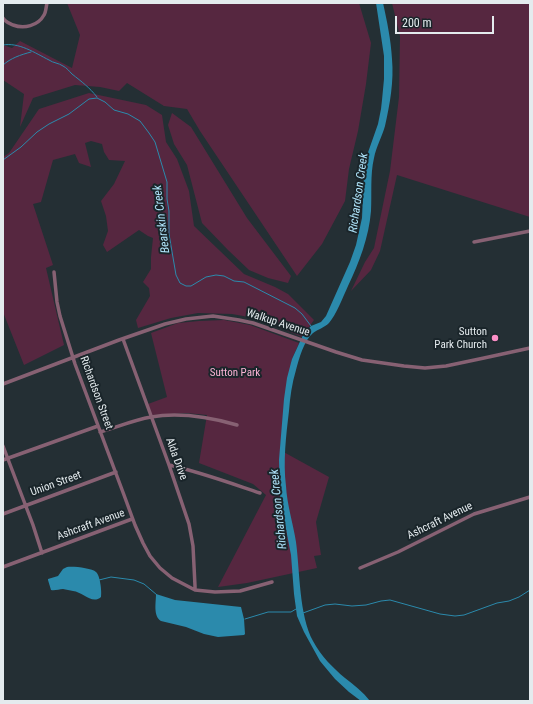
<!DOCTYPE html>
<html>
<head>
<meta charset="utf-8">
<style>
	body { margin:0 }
	#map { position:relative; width:533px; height:704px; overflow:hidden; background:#242f34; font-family:"Roboto Condensed",sans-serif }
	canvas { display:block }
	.frame { position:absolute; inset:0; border:4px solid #e4ebee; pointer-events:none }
	.scale { position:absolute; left:395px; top:16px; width:99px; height:18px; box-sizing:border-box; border:2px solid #e4ebee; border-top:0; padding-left:5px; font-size:12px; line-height:14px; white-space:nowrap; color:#e4ebee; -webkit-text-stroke:3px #1a252a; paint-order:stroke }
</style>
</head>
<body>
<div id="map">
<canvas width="533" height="704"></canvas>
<div class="frame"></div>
<div class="scale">200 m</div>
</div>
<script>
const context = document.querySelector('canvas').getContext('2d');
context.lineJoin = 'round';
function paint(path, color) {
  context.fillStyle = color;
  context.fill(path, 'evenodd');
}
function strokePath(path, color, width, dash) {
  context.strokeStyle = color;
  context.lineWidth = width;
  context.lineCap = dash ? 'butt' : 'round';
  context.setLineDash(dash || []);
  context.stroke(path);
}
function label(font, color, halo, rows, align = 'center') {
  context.font = font + ' "Roboto Condensed",sans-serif';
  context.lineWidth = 4;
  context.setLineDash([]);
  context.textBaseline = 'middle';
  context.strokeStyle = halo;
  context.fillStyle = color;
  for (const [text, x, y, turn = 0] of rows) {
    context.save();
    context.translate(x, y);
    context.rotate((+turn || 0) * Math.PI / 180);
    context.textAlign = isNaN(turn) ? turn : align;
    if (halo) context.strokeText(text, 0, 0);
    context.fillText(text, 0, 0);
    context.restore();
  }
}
paint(new Path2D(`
	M67,3H359L371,43L366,84L358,131L349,169L345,201L322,244L297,276L200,131L187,109L164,106L127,83L119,91L100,87L75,85L33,98L20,127L24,94L3,80V45L12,48L20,41L72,68L80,35Z
	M392,3H530V217L397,175L380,251L371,270L351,291L365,262L374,248L390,171L399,97L400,36Z
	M89,93L146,105L162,115L166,142L177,159L189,191L194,226L244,274L275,287L288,294L314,320L302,337L260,319L232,314L198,313L171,318L138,328L136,320L150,296L149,288L143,282L151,269V257L153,238L148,236L139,230L107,252L103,245L108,231L106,216L101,201L114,184L125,161L109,160L104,152L102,144L91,141L85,143L91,167L79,163L75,154L53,160L41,202L33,204L53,265L46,268L64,345L24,365L3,312V157L9,153L39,109Z
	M172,113L191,127L247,218L291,276L288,283L268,278L249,270L228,250L202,223L187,165L174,144L168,125Z
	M224,320L250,325L299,343L292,359L280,450L329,477L316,522L321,555L314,556L317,568L247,583L218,587L266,495L253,484L199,463L207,415L186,413L152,415L148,404L167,397L151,333L178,323L199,321Z`), '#562740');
paint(new Path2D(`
	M376,3H383C387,21 391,40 392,59C394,81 390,104 385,126C382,137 376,147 374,158C370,175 372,194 371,211C369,237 359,263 348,286C343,297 336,315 329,323C324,328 318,329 313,333C304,340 299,359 296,370C292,383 290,397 289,411C286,436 283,461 286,486C287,505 293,523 296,542C300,572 299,615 313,641C321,656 333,668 345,678C354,685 363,692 370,701H361L349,692L335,679L320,661L304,632L297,616L294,594L291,555L280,498L279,460L284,399L287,378L292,359L303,335L311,326L321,322L326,316L350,262L356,245L362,218L364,173L365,161L378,124L381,109L382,100L384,79V56Z
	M67,567C73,566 92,568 96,572C100,575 102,591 101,597C92,605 83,592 73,591C70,590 66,590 63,589C59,589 55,591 51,590L48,580V579L58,576L63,569Z
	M156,594L175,600L241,607L244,619L245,634L244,635L218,637L204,634L186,627L161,621C153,616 156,603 156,594Z`), '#2b8aac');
strokePath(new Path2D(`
	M3,45C19,42 35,53 49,60C53,63 59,63 63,66C67,68 69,71 72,74C82,82 89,87 97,97
	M3,65C11,58 20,55 31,52
	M3,160L21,147L37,132L49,124L69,114L89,99L97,98L105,102L114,110L128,114L140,121L149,133L155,142L167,182V199L169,211V234L176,275L180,283L186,286H191L206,277L216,275L224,276L234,281L244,282L295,308L302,314L311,326
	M99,580L111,577L134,580L144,584L157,595
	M303,613L325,605L335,604L352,606L366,605L381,601L390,600L440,614L455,616L464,615L497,603L509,601L519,597L530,590
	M245,619L268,612H291L296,609H297`), '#2b8aac', 1);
strokePath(new Path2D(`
	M3,18C5,22 9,23 13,25C24,29 38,26 44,15C46,12 46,7 47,3
	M474,242L530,231
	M54,272L57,302L60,316L75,364L124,495L135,525L143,543L150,556L160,568L172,578L195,590L215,592L240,591L272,582
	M123,339L169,465L189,524L193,546L195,586V590
	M3,384L119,340L165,324L186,319L213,316L239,320L253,323L336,352L362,360L404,366L425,368L446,366L484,358L530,348
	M100,432C117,427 134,420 151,417C180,412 209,417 237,425
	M3,446L33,525L42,553
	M3,460L98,426
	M169,465C200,472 230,483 260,493
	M3,514L116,472
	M3,567L132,519
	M360,568L398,552L474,514L530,497`), '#876173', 3.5);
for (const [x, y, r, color] of [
	[495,338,4,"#fa8fc6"]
]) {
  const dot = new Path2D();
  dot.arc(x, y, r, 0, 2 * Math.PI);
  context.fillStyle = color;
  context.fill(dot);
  strokePath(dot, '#1a252a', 1.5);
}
label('11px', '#e4ebee', '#1a252a', [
	["Walkup Avenue",278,323,18],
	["Richardson Street",96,393,70],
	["Alda Drive",176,459,70],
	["Union Street",56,484,-20],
	["Ashcraft Avenue",440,521,-26],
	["Ashcraft Avenue",91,525,-20]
]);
label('11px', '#e4ebee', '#1a252a', [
	["Sutton",487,332],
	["Park Church",487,345]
], 'right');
label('11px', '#fbb3d5', '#1a252a', [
	["Sutton Park",235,373]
]);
label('italic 12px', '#afe3f9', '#1a252a', [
	["Richardson Creek",359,193,-82],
	["Bearskin Creek",162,219,-97],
	["Richardson Creek",279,509,-96]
]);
</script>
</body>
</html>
